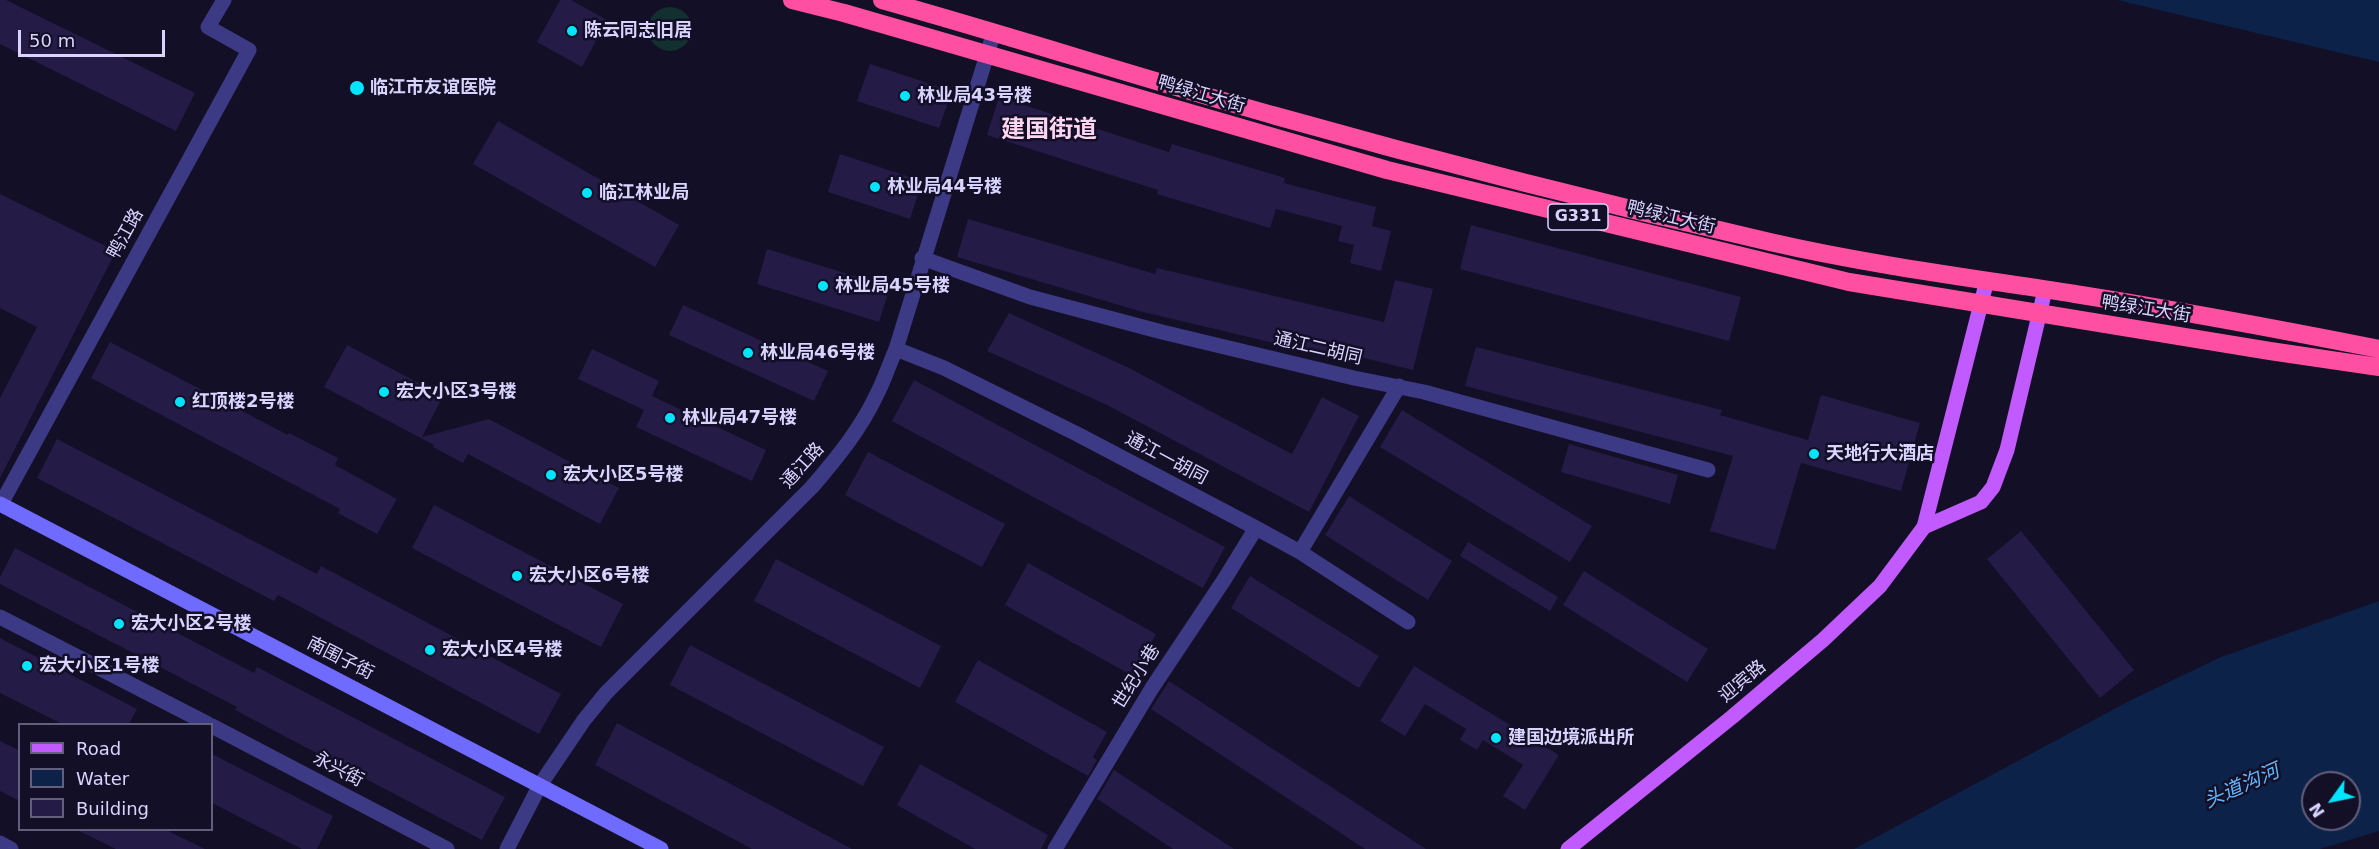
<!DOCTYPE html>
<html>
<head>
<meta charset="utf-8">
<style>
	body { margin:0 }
	#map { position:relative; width:2379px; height:849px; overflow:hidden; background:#130f26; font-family:"DejaVu Sans",sans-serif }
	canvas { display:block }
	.legend { position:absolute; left:18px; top:723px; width:195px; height:108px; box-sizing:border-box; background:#130f26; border:2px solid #625e7d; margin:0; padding:8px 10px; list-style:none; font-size:18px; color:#d9d4ff }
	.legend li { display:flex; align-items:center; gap:12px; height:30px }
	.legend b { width:30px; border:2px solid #625e7d }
	.north { position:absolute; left:2301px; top:771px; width:60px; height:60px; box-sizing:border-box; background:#130f26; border:2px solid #625e7d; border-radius:50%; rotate:237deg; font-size:16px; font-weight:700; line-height:24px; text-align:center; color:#d9d4ff }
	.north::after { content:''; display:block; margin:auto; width:21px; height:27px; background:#00e5ff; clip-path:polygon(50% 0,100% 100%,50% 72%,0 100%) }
	.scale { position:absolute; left:18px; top:30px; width:147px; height:27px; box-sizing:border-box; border:3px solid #d9d4ff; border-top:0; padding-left:8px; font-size:18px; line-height:21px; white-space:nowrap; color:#d9d4ff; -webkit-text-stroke:4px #130f26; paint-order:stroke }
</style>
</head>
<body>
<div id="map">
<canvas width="2379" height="849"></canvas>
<ul class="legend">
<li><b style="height:8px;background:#c25bff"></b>Road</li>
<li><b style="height:16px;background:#0c2248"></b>Water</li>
<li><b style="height:16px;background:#241b47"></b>Building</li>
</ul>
<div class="north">N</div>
<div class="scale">50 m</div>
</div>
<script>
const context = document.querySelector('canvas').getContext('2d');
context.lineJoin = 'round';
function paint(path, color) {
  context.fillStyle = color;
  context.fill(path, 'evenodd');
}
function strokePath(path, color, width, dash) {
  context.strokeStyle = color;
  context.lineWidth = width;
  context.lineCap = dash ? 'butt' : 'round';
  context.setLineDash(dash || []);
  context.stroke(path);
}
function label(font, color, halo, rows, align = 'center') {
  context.font = font + ' "DejaVu Sans","Noto Sans SC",sans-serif';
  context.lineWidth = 5;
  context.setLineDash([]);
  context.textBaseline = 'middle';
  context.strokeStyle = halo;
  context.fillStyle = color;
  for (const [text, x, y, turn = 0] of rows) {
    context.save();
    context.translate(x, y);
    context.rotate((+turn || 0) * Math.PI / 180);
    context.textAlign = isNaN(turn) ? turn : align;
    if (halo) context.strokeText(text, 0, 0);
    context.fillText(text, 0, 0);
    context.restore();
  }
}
paint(new Path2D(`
	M648 29a22 22 0 1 1 44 0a22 22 0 1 1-44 0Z`), '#12302f');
paint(new Path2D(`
	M2117,0H2379V62Z
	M2379,601V831L2320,849H1854L2129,701L2221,657ZM2313,783H2349V819H2313Z`), '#0c2248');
paint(new Path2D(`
	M0,0H6L195,93L176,131L0,44Z
	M560,0H571L607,20L582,67L537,42Z
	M870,64L952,91L939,128L857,101Z
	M999,97L1169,152L1172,144L1285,178L1284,183L1376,207L1372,226L1391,231L1381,271L1350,263L1354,245L1338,241L1342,226L1276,209L1270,228L1157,194L1158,190L987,135Z
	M498,121L679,225L655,267L473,164Z
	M840,154L922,181L910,219L828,192Z
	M0,194L116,251L0,478V398L37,327L0,308Z
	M968,219L1155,274L1157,268L1384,322L1395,280L1433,289L1413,370L1360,357L1358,363L1139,311L957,257Z
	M1471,225L1741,297L1729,341L1460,269Z
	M767,249L890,287L879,322L757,284Z
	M683,305L828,371L814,401L669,335Z
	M1009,313L1127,367L1292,454L1322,397L1359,416L1309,512L1107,405L987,351Z
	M110,342L288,435L289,433L338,458L335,465L397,499L377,534L338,513L340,509L91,378Z
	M347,345L443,396L422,437L489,419L619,488L600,524L468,454L463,463L433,447L434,445L324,387Z
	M1476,347L1722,410L1720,415L1808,440L1821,395L1920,423L1901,491L1801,463L1775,550L1710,531L1733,456L1465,386Z
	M592,349L659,381L652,396L766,450L752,481L636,427L644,410L578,379Z
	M914,380L1225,547L1203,588L892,421Z
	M1402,410L1592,526L1570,562L1380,447Z
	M57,439L317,574L321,566L561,694L539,734L278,595L274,601L37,478Z
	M1569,444L1678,475L1670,504L1561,472Z
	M868,452L1005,524L982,567L845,495Z
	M1349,496L1452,561L1428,600L1325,535Z
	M434,505L623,604L601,647L412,548Z
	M2021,531L2134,670L2100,698L1987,559Z
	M1468,542L1558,597L1550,611L1460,556Z
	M15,548L254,673L257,667L505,797L482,840L235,710L237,707L0,584V577Z
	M776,559L941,646L920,688L754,601Z
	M1028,563L1156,634L1133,676L1005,605Z
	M1584,571L1708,649L1687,682L1563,605Z
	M1250,576L1379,656L1359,688L1231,608Z
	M0,638L137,709L129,724H62L0,693Z
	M690,645L884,747L863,786L670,685Z
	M978,660L1107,732L1093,757L1097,760L1088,776L955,702Z
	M1414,666L1559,755L1525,810L1503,796L1523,765L1483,740L1477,750L1460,740L1466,729L1425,704L1405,736L1380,721Z
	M1169,681L1426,849H1365L1151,709Z
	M617,723L852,849H752L595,765Z
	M0,741L20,751V801L0,791Z
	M212,754L333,816L317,849H302L212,803Z
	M920,764L1048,835L1041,849H975L897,805Z
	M1114,770L1234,849H1173L1097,799Z
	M77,830H166L205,849H116Z`), '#241b47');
strokePath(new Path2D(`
	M922,258L1030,297L1162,332L1354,378L1424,392L1708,470
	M896,349L944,368L1077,434L1256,528L1300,552L1408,622
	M1,504L249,50L208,27L224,0
	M1300,552L1399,386
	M0,617L208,724
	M212,726L447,849
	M0,843L11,849
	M507,849L540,785L584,720L606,693L812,487C836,459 860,430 876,396C884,381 889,365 896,349L994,32
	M1055,849L1152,688L1224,580L1256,528`), '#3d3a85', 15);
strokePath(new Path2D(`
	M0,504L661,849`), '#6f6bff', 15);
strokePath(new Path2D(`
	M1924,527L1981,502L1993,487L2007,450L2045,290
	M1568,849L1732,717L1823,640L1880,586L1924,527L1987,280`), '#c25bff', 15);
strokePath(new Path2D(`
	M792,0L844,13L1387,170L1849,282L2270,351L2379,367
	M882,0C1014,37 1144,79 1276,116C1439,162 1604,204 1770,242C1870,265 1973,278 2075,294C2176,310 2278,329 2379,349`), '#ff4fa3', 18);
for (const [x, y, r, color] of [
	[572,31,6,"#00e5ff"],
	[357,88,8,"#00e5ff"],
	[905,96,6,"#00e5ff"],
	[875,187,6,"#00e5ff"],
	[587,193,6,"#00e5ff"],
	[823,286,6,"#00e5ff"],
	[748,353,6,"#00e5ff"],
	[384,392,6,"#00e5ff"],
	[180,402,6,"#00e5ff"],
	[670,418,6,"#00e5ff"],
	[1814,454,6,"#00e5ff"],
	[551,475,6,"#00e5ff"],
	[517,576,6,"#00e5ff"],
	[119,624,6,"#00e5ff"],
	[430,650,6,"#00e5ff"],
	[27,666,6,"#00e5ff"],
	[1496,738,6,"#00e5ff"]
]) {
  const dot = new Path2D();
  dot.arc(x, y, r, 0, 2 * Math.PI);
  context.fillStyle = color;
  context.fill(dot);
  strokePath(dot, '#130f26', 2);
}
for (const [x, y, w] of [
	[1578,217,60]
]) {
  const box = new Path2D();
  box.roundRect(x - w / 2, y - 13, w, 26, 4.5);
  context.fillStyle = '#130f26';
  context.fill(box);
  strokePath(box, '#d9d4ff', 1.5);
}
label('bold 16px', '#d9d4ff', null, [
	["G331",1578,217]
]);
label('bold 18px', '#d9d4ff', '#130f26', [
	["陈云同志旧居",584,31],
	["临江市友谊医院",370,88],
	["林业局43号楼",917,96],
	["林业局44号楼",887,187],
	["临江林业局",599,193],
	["林业局45号楼",835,286],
	["林业局46号楼",760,353],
	["宏大小区3号楼",396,392],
	["红顶楼2号楼",192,402],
	["林业局47号楼",682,418],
	["天地行大酒店",1826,454],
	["宏大小区5号楼",563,475],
	["宏大小区6号楼",529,576],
	["宏大小区2号楼",131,624],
	["宏大小区4号楼",442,650],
	["宏大小区1号楼",39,666],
	["建国边境派出所",1508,738]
], 'left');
label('18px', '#d9d4ff', '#130f26', [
	["鸭绿江大街",1201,95,16],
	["鸭绿江大街",1671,218,13],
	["鸭江路",126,234,-61],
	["鸭绿江大街",2146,310,9],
	["通江二胡同",1318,349,13],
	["通江一胡同",1166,459,28],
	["通江路",803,466,-48],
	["南围子街",340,659,27],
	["世纪小巷",1137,677,-58],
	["迎宾路",1743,682,-40],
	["永兴街",338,770,28]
]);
label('italic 20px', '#62b6ff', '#130f26', [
	["头道沟河",2242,787,-24]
]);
label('bold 24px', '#ffd6f0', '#130f26', [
	["建国街道",1049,131]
]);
</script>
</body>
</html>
